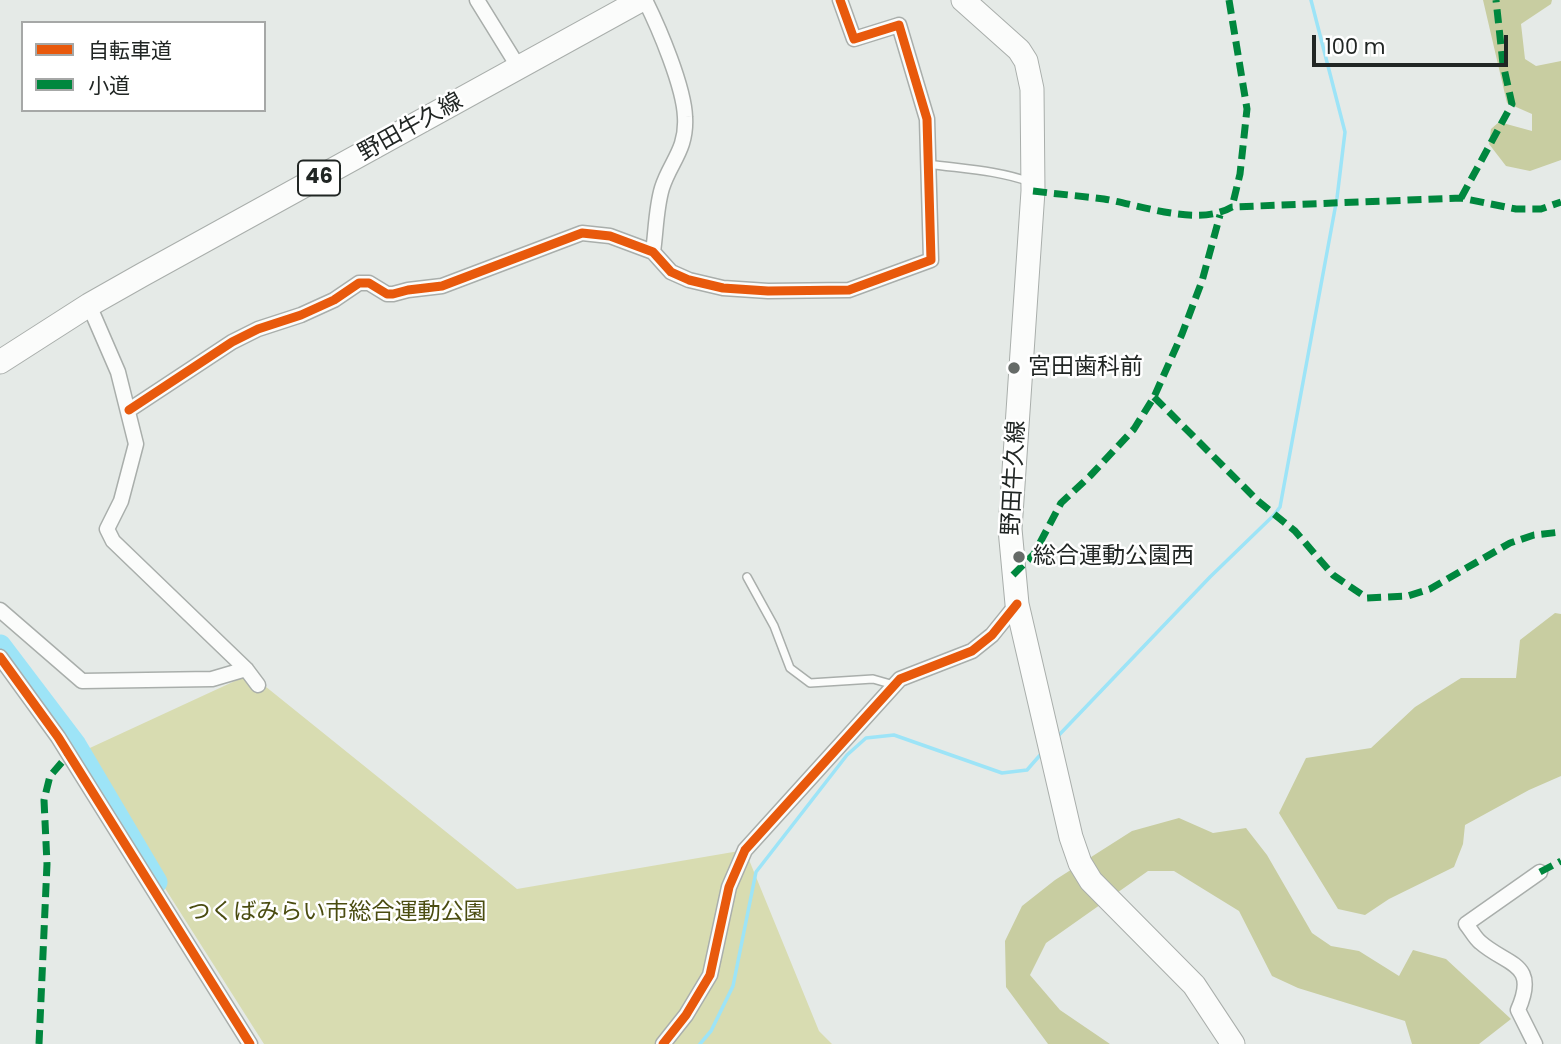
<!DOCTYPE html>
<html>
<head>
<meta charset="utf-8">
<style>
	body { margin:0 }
	#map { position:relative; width:1561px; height:1044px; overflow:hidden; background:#e5eae7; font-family:Poppins,"Noto Sans JP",sans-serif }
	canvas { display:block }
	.legend { position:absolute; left:21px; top:21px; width:245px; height:91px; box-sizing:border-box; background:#fff; border:2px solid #a6a8a7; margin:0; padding:9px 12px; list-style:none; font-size:21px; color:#212624 }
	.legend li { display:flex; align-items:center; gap:14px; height:35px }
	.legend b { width:35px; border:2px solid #a6a8a7 }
	.scale { position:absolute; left:1312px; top:35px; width:196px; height:32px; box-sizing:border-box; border:4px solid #212624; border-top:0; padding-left:9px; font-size:21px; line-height:24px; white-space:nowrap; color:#212624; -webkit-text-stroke:5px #fff; paint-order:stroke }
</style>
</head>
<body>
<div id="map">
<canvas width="1561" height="1044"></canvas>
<ul class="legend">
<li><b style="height:9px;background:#e8590c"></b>自転車道</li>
<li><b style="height:9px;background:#00873e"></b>小道</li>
</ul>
<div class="scale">100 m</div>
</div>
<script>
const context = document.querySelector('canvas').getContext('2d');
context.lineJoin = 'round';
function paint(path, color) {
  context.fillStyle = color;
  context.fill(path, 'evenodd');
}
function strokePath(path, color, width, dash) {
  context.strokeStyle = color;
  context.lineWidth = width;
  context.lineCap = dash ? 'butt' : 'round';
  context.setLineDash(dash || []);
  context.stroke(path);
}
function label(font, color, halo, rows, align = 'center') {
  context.font = font + ' Poppins,"Noto Sans JP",sans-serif';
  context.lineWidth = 5;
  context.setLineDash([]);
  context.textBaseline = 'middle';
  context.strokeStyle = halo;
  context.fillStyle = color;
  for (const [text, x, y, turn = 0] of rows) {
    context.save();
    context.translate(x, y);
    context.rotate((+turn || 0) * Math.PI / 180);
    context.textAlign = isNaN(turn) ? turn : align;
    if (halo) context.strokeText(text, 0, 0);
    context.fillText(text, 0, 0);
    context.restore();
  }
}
paint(new Path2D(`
	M250,674L517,889L745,850L819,1031L832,1044H264L79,753Z`), '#d8dcb1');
paint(new Path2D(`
	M1483,0H1552L1551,4L1521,24L1525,59L1536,66L1561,61V160L1530,171L1506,166L1489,144L1491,129L1499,122L1532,131V114L1507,103Z
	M1555,613L1561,614V776L1529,790L1465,825L1463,844L1454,867L1389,899L1365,915L1338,909L1279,813L1306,758L1371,748L1415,707L1461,678H1516L1520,640Z
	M1179,818L1213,833L1246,828L1267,855L1312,933L1331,946L1359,951L1399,976L1413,950L1446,959L1511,1019L1479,1044H1412L1405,1021L1298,988L1272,976L1239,911L1174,871H1148L1046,943L1030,975L1060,1010L1110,1044H1048L1006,987L1005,941L1022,906L1055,880L1132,831Z`), '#c8cda1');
strokePath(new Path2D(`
	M1059,735L1210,577L1274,515L1280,507L1337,198L1345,132L1311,0
	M700,1044L711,1031L733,986L756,872L847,755L866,738L894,735L1002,773L1027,770L1041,754`), '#9de4f7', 3.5);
strokePath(new Path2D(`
	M0,646L75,745L156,882`), '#9de4f7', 23);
const service = new Path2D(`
	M928,164C963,169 997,170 1030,182
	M747,577L774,626L790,668L810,683L873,679L894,685`);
const minor = new Path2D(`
	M477,0L519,68
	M645,0C659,28 684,87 685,117C687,150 670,162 662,188C656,208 656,231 653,252
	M89,305L118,372L136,444L121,501L107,529L113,541L246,669L258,685
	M129,410L232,342L258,329L301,315L334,300L359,283H369L387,294H393L408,290L442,286L582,233L610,236L653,252L671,272L689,280L723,288L768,291L849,290L931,260L927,119L899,25L854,39L840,0
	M0,610L82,681L212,679L246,669
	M0,657L58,737L250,1044
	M663,1044L686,1015L710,975L729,887L745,850L900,679L972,651L992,635L1017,604
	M1535,1044L1518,1010C1539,962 1507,966 1480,942C1475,938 1471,930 1466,924L1540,872`);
const primary = new Path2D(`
	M963,0L1019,50L1026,61L1032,89L1033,191L1010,529L1017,604L1071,837L1080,863L1091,881L1194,985L1233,1044
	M0,362L89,305L142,275L641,0`);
strokePath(service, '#a9aeab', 10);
strokePath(minor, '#a9aeab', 17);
strokePath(primary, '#a9aeab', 25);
strokePath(service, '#fbfcfb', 7);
strokePath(minor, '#fbfcfb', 14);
strokePath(primary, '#fbfcfb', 23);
strokePath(new Path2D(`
	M1229,0L1247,109L1240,174L1232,207
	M1033,191C1057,194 1081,196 1104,199C1141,205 1198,227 1232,207L1461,198L1516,209H1541L1561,202
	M1461,198L1512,104L1503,64L1496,0
	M1154,397L1258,501L1295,531L1333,575L1367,598L1408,596L1430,589L1510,543L1534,535L1561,532
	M1013,575L1034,554L1061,503L1090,476L1134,429L1154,397L1182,334L1202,281L1220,215
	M1540,872L1561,861
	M39,1044L47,864L44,800L50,776L69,754`), '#00873e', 7, [14, 7]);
strokePath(new Path2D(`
	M129,410L232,342L258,329L301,315L334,300L359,283H369L387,294H393L408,290L442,286L582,233L610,236L653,252L671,272L689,280L723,288L768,291L849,290L931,260L927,119L899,25L854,39L840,0
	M0,657L58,737L250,1044
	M663,1044L686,1015L710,975L729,887L745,850L900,679L972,651L992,635L1017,604`), '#e8590c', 9);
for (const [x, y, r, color] of [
	[1014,368,7,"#666b68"],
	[1019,557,7,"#666b68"]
]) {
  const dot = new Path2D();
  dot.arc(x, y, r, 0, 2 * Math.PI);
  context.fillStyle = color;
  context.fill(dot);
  strokePath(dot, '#fff', 2.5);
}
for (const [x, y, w] of [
	[319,178,42]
]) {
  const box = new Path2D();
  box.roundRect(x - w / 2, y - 17.5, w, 35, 5);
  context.fillStyle = '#fff';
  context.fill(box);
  strokePath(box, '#212624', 2);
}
label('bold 21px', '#212624', null, [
	["46",319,178]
]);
label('23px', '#212624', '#fff', [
	["野田牛久線",411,128,-29],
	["野田牛久線",1015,478,-87]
]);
label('23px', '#212624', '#fff', [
	["宮田歯科前",1028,368],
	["総合運動公園西",1033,557]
], 'left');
label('23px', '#4a4c10', '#fff', [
	["つくばみらい市総合運動公園",337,913]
]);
</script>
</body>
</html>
